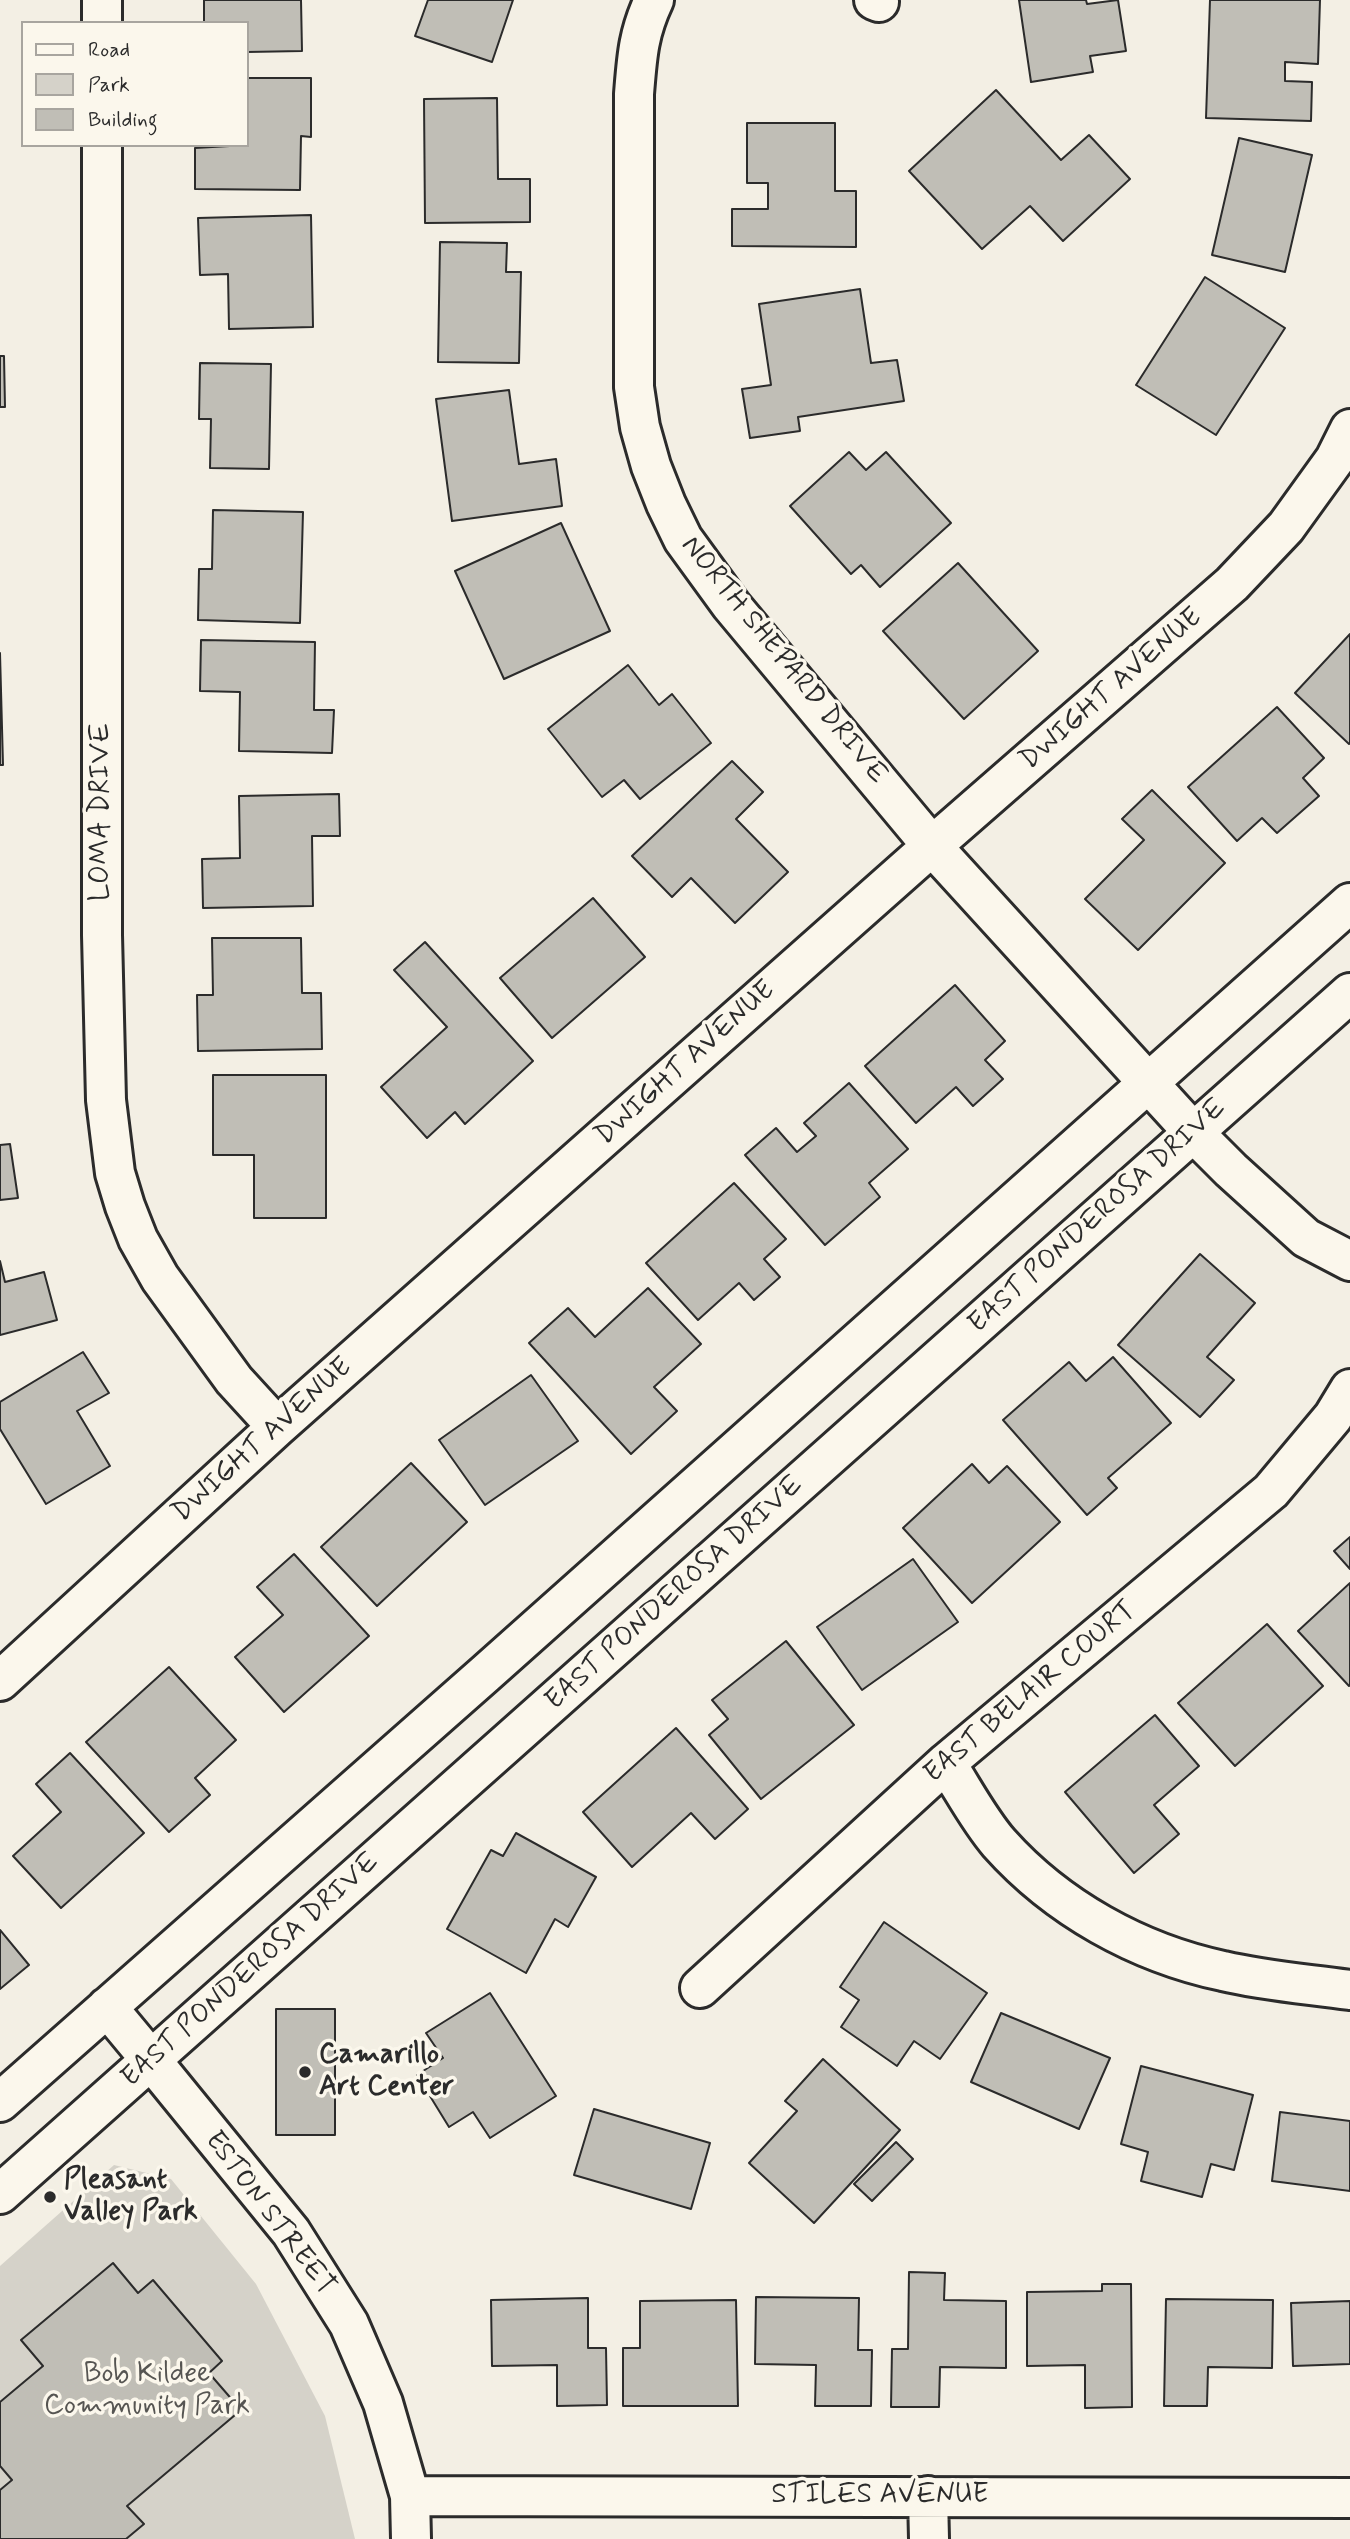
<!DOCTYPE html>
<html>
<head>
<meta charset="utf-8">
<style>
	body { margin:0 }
	#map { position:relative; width:1350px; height:2539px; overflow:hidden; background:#f3efe4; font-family:Mynerve,sans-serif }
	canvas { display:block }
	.legend { position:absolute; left:21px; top:21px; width:228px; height:126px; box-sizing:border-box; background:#fbf7ec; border:2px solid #a8a59f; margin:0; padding:9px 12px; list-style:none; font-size:21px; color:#2b2b2b }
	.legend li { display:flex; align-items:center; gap:14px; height:35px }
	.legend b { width:35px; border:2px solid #a8a59f }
</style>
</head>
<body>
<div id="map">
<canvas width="1350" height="2539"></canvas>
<ul class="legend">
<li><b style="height:9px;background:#fbf7ec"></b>Road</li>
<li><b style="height:19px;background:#d5d2c9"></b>Park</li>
<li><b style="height:19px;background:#c0beb6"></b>Building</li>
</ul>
</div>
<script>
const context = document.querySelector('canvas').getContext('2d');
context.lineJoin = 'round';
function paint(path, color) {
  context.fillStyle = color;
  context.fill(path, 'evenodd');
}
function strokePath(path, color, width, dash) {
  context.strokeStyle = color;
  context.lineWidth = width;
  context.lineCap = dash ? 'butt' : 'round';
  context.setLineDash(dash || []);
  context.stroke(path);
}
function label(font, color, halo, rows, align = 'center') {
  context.font = font + ' Mynerve,sans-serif';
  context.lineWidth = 7;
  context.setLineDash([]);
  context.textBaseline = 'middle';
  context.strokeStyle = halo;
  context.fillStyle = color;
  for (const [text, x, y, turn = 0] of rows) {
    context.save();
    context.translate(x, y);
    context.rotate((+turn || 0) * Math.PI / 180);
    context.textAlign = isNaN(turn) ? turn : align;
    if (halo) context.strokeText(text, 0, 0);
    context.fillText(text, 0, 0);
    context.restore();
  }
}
paint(new Path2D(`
	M114,2165L171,2179L256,2284L325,2416L355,2539H0V2266Z`), '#d5d2c9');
const building = new Path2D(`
	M204,0H301L302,51L247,52V23H204Z
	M428,0H513L492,62L415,36Z
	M1019,0H1086L1087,4L1118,0L1126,51L1090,56L1093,72L1031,82Z
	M1210,0H1320L1318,64L1285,62V81L1312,82L1311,121L1206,118Z
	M247,78H311V137L301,136L300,190L195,189V148L247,145Z
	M996,90L1061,160L1089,135L1130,179L1063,241L1030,206L982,249L909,171Z
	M497,98L498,179H530V222L425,223L424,99Z
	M747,123H835V191H856V247L732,246V209H768V183H747Z
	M1239,138L1312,155L1285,272L1212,255Z
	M311,215L313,327L229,329L228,274L200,275L198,218Z
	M440,242L507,243L506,272H521L519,363L438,362Z
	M1205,277L1285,328L1216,435L1136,385Z
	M860,289L871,363L897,360L904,401L798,417L800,431L750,438L742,389L771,385L759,304Z
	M0,356H4L5,407H0Z
	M200,363L271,364L269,469L210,468L211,419H199Z
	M509,390L519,464L556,459L562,506L452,521L436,399Z
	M849,452L866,470L886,452L951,523L880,587L861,565L851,574L790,506Z
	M213,510L303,512L300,623L198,620L199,569H212Z
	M561,523L610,631L504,679L455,571Z
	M958,563L1038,651L964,719L883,631Z
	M1350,634V743L1349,744L1295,693Z
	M201,640L315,642L314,710H334L332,753L239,751L240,692L200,691Z
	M0,653L3,765H0Z
	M628,665L659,705L672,694L711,743L640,799L624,780L602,797L548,729Z
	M1277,707L1324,758L1303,778L1319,796L1277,833L1262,818L1237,841L1188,787Z
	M732,761L763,792L736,819L788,872L735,923L691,878L672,897L632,856Z
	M1152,790L1225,863L1138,950L1085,899L1144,840L1122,819Z
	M339,794L340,836H312L313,906L203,908L202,859L240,858L239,796Z
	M593,898L645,957L552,1038L500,978Z
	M212,938H301L302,993H321L322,1049L198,1051L197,995H213Z
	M425,942L533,1061L465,1124L455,1112L427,1138L381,1087L447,1027L394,970Z
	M955,985L1005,1041L985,1060L1003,1079L973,1106L956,1087L916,1123L865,1066Z
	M213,1075H326V1218H254V1155H213Z
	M849,1083L908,1149L869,1183L880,1197L825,1245L745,1155L776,1128L797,1152L816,1136L804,1123Z
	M10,1144L18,1198L0,1200V1145Z
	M734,1183L786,1239L764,1259L780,1277L754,1300L739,1283L698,1320L646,1263Z
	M1200,1254L1255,1303L1207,1357L1234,1380L1200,1417L1118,1345Z
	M0,1261L5,1282L44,1272L57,1320L0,1335Z
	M648,1288L701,1344L654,1387L677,1411L631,1454L529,1343L568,1308L595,1337Z
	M83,1352L109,1393L77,1411L110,1466L46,1504L0,1429V1402Z
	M1113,1357L1171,1423L1108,1478L1117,1488L1087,1515L1003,1420L1069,1362L1086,1381Z
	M531,1375L578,1441L485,1505L439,1440Z
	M411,1463L467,1522L377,1606L321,1547Z
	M972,1464L989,1483L1007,1466L1060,1522L972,1603L903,1528Z
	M1350,1537V1569L1334,1551Z
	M294,1554L369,1636L284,1712L235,1657L283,1615L257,1587Z
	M913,1559L958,1622L862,1690L817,1627Z
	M1350,1583V1685L1349,1686L1298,1631Z
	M1267,1624L1323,1686L1235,1766L1178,1703Z
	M786,1641L854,1725L761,1799L709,1735L728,1719L712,1700Z
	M169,1667L236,1740L195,1778L210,1795L169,1832L86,1742Z
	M1155,1715L1199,1766L1154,1805L1179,1834L1134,1873L1065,1792Z
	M676,1728L748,1809L715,1839L691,1813L632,1867L583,1812Z
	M70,1753L144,1833L61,1908L13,1856L61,1812L36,1784Z
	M516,1833L596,1877L568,1927L555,1919L526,1973L447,1929L491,1850L503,1856Z
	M884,1922L987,1993L940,2059L914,2041L897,2066L841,2027L859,2000L840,1987Z
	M0,1930L29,1965L0,1989Z
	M490,1993L556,2096L490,2138L473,2112L449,2127L417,2075L443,2058L426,2033Z
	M276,2009H335V2135H276Z
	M1001,2013L1110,2058L1079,2129L971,2082Z
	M823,2059L900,2130L814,2223L749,2163L797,2111L785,2101Z
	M1141,2066L1253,2095L1234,2170L1211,2164L1202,2197L1141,2181L1148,2152L1121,2144Z
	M594,2109L710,2143L691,2209L574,2175Z
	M1280,2112L1350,2121V2191L1272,2181Z
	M896,2142L913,2159L872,2201L854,2184Z
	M113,2263L138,2293L153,2280L222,2361L209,2373L241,2410L127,2506L144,2524L126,2539H0V2490L12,2480L0,2466V2402L43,2366L21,2340Z
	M909,2272L945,2273L944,2300L1006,2301V2368L940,2367L939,2407H891L892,2349H908Z
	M1102,2284H1131L1132,2407L1085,2408V2365L1027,2366V2292L1102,2291Z
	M756,2297L859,2298L858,2350H872L871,2406H815L816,2365L755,2364Z
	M588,2298V2348H606L607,2405L557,2406V2365L492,2366L491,2300Z
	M1166,2299L1273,2300L1272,2368L1208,2367L1207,2406H1164Z
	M736,2300L738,2406H623V2348H640V2301Z
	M1350,2301V2364L1293,2366L1291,2303Z`);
paint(building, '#c0beb6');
strokePath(building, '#2b2b2b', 2);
const street = new Path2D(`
	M102,0V23
	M654,0C638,34 637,57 634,94V387L640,427L651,466L666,504L683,539L731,605L932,846L1193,1132L1231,1170L1306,1238L1350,1261
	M874,0L879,2
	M102,145V935L106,1100L115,1173L125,1206L138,1239L160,1278L234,1380L277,1427
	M0,1681L277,1427L932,846L1232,584L1286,527L1335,459L1350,429
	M946,1763C963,1789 979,1820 999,1843C1057,1908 1138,1953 1223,1971C1265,1981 1308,1984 1350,1990
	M700,1988L946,1763L1271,1491L1333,1417L1350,1389
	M151,2060L291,2232L349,2324L383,2403L410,2496L411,2539
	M410,2496L1350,2498
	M928,2496L929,2539`);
const secondary = new Path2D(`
	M107,2007L151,2060
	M0,2102L485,1674L1350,903
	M0,2194L1350,993`);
strokePath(street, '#2b2b2b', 44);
strokePath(secondary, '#2b2b2b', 44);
strokePath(street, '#fbf7ec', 38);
strokePath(secondary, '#fbf7ec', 38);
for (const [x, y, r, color] of [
	[305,2072,7,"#2b2b2b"],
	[50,2197,7,"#2b2b2b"]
]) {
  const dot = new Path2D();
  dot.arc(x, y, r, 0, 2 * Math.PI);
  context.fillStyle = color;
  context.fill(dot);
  strokePath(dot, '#fbf7ec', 2.5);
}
label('28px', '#2b2b2b', '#fbf7ec', [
	["NORTH SHEPARD DRIVE",783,661,51],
	["DWIGHT AVENUE",1112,690,-41],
	["LOMA DRIVE",102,812,-90],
	["DWIGHT AVENUE",686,1064,-42],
	["EAST PONDEROSA DRIVE",1098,1217,-42],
	["DWIGHT AVENUE",263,1441,-42],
	["EAST PONDEROSA DRIVE",675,1594,-42],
	["EAST BELAIR COURT",1031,1693,-40],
	["EAST PONDEROSA DRIVE",251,1971,-42],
	["ESTON STREET",269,2214,53],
	["STILES AVENUE",880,2496]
]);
label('bold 28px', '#2b2b2b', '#fbf7ec', [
	["Camarillo",319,2056],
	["Art Center",319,2088],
	["Pleasant",64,2181],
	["Valley Park",64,2213]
], 'left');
label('28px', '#565552', '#fbf7ec', [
	["Bob Kildee",147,2375],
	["Community Park",147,2407]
]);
</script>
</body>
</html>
